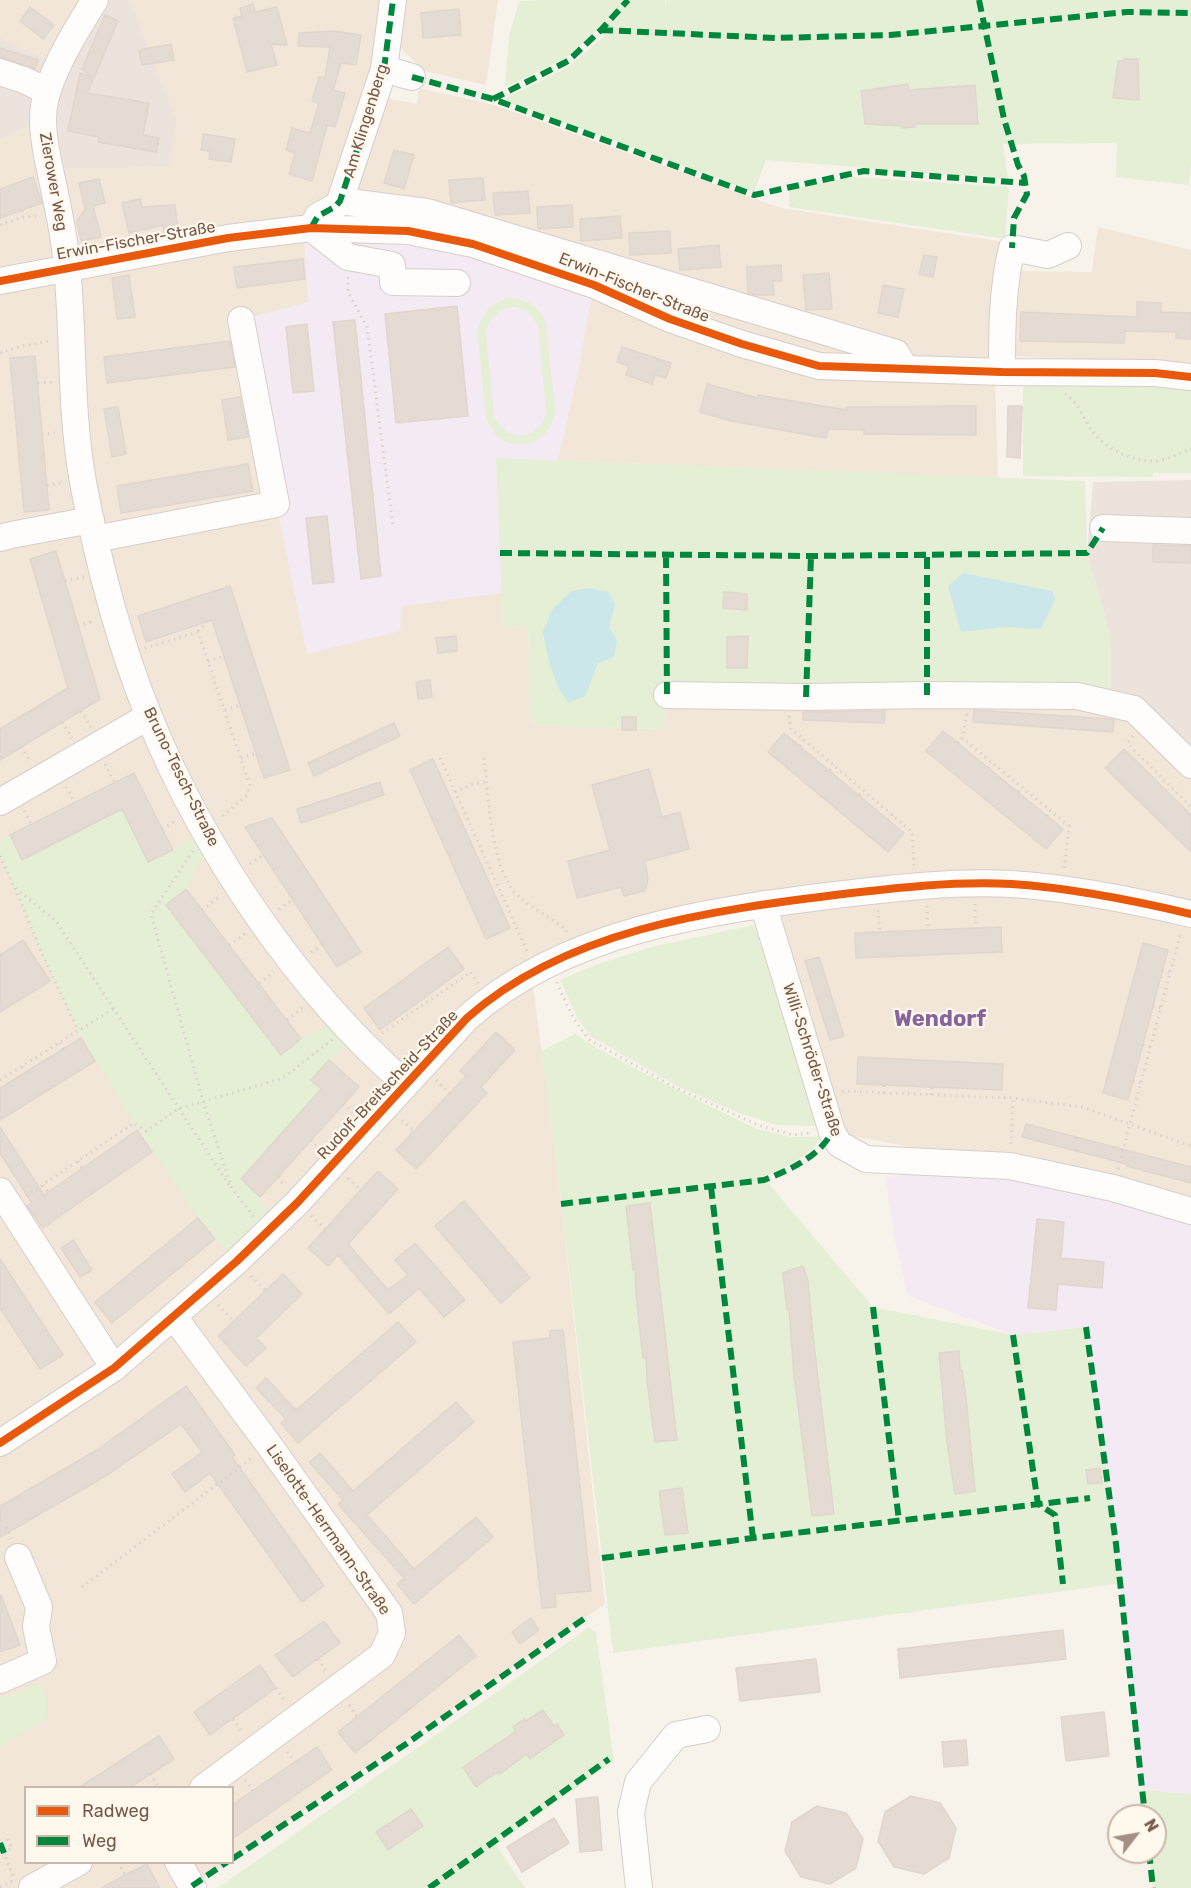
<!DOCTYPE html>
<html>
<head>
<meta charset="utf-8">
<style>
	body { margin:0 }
	#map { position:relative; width:1191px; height:1888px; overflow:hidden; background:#f7f3eb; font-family:Rubik,sans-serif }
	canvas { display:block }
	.legend { position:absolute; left:24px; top:1786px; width:210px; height:78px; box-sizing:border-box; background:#fff8ed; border:2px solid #c9b8ab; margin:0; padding:8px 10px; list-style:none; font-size:18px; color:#785949 }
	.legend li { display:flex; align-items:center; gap:12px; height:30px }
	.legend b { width:30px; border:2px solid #c9b8ab }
	.north { position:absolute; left:1107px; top:1804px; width:60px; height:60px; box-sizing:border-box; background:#fff8ed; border:2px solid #c9b8ab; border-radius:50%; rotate:59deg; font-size:16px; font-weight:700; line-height:24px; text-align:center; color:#785949 }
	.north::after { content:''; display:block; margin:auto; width:21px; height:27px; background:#a48f82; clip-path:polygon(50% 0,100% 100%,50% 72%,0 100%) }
</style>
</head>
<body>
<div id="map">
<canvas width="1191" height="1888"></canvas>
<ul class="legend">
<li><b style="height:8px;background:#e8590c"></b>Radweg</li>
<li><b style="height:8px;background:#00873e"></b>Weg</li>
</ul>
<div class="north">N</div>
</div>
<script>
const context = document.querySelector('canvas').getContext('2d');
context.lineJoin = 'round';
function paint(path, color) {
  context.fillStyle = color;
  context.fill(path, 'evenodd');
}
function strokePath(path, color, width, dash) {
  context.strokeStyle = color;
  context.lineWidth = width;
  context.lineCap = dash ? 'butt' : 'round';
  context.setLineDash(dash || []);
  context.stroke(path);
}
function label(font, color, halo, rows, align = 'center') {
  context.font = font + ' Rubik,sans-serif';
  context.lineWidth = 4.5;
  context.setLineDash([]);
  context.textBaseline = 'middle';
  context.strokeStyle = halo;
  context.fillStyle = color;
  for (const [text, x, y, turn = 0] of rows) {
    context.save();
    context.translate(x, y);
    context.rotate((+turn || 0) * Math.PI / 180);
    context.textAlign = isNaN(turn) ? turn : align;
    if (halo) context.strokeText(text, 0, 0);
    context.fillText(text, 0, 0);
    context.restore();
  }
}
paint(new Path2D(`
	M0,0H498L486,85L424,71L396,43L378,97L417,104L419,88L494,105L781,208L1005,242L995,376L998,478L496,458L503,626L528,627L531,725L663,729L667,695L910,682L1077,696L1134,709L1191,765V1211L1010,1166L848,1135L763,904L531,972L557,1165L605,1604L233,1859L232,1788H26V1862L227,1863L188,1888H0Z
	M1098,227L1191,250V365L1010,356L1014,271L1092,272Z`), '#f1e6d8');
paint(new Path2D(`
	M110,0H129L176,121L169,167L64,168L56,111L65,71Z
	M0,38L59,66L44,116L0,139Z
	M1191,480V765L1111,704L1110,634L1087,553L1093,482Z`), '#ebe3dc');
paint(new Path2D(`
	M408,231L594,285L577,378L558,460L496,458L502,593L402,606L400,631L307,654L276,504L241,320L308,302L304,240Z
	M1010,1166L1191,1211V1794L1142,1790L1116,1544L1086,1327L1013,1335L908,1296L895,1240L885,1177Z`), '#f4eaf3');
paint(new Path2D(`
	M543,0H665L666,10V0H1191V163L1189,185L1116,177L1117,143L1003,144L1008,179L766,160L754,192L506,101L508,97L569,67L604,36L598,29L566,58L505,87L509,37L519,1Z
	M853,177L1009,187L1005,239L789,207V190Z
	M507,298C526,297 539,306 546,323C548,345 550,367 553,388C554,397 556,407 554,416C551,433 534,446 517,444C501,443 492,432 486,419L477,330C482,313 491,304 507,298ZM509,307C523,306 532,313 538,326L546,411C541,441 507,444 494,417L486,332C489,319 496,312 509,307Z
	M1023,379L1191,387V473H1153V477L1023,476Z
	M496,458L1085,481L1087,553L1110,634L1111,704L1077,696L976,681L910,682L667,695L663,729L531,725L528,627L503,626Z
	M122,809L148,862L206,831L211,841L186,889L166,905L280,1055L301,1039L342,1020L359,1038L329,1060L311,1080L321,1089L241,1179L260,1197L274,1226L237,1261L215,1239L198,1218L134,1123L78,1031L43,956L0,856V841L10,835Z
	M754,925L822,1126L776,1125L739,1113L681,1088L590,1036L578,1019L560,980L595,965L655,946Z
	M575,1034L602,1051L665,1084L757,1129L792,1137L822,1136C807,1159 787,1166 763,1177L873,1307L1013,1335L1086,1327L1122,1583L613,1653L557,1165L541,1051Z
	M589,1627L596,1633L614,1761L496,1845L525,1888H218Z
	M35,1684C51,1693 48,1704 45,1721L0,1746V1697L17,1693Z
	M1142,1790L1191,1794V1888H1153L1149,1852H1155V1816H1145Z`), '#e4efd5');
paint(new Path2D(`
	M963,573L1052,591L1055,599L1041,629L1005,627L961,632L948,586Z
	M589,588L608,592L615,604L609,628L617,640L614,657L598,663L585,696L568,703L558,687L549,662L543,632L552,610L571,591Z`), '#cbe7ea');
const building = new Path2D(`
	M253,4L255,12L277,7L287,45L271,44L277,65L247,72L233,18L242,16L240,8Z
	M30,7L54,25L43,39L20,21Z
	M459,9L461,35L423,38L421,13Z
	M105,15L118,21L94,78L82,69Z
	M334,31L361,35L356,65L341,63L333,90L345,93L335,127L327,125L312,181L289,174L295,153L286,150L292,128L310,133L319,103L312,101L319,77L325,78L330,47L298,46L299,33Z
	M171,44L174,60L142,65L139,50Z
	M0,48L38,60L35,69L0,57Z
	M1124,59H1138L1139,100L1113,98L1118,61H1124Z
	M80,73L94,78L87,93L149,103L143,135L159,138L156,152L98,142L99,137L68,131Z
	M908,84L909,90L975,85L978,124H915V127L902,128V126L865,124L861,91Z
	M203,134L235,139L231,162L209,159L210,151L201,150Z
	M394,150L414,155L404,189L384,183Z
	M33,177L42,203L0,218V189Z
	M483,178L485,200L451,203L449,180Z
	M99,179L105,203L93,206L101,237L81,241L77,221L87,207L85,208L79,183Z
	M528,191L530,213L495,215L493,193Z
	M140,199L142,207L175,205L178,232L164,233L163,225L129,233L122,203Z
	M572,205L573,227L538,229L537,207Z
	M620,216L622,238L581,241L580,219Z
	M670,231L671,253L630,255L629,233Z
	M719,245L721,267L680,270L678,249Z
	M924,255L937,257L933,277L919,274Z
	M303,259L305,279L237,288L234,267Z
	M781,265L782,281H773L774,295H757L748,293L747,267Z
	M829,273L832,309L806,310L803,275Z
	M129,275L135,317L117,319L112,278Z
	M883,285L904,289L898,317L878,313Z
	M1137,302L1161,303V312L1191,313V339L1176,338V332L1125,331L1124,343L1020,341L1021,312L1137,317Z
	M457,306L468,416L396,423L385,314Z
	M355,320L381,576L361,579L333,322Z
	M307,324L314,391L293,393L286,327Z
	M230,341L235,367L107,383L104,357Z
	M622,347L671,363L666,378L655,375L652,384L626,375L629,366L617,362Z
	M35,356L49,510L24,512L10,358Z
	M707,384L758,398V395L847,410V407L976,406V435L864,434V430L828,429L826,438L731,421L700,412Z
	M240,397L248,437L228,440L222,400Z
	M1008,406H1022L1020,458L1007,457Z
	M118,407L126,454L112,457L104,409Z
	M248,464L253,491L121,513L117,486Z
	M327,516L334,582L313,584L306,518Z
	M1153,545L1191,546V563L1153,562Z
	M56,551L100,699L0,760V729L68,688L30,559Z
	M230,586L290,770L264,778L212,620L146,642L138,616Z
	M724,592L747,594V610L723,608Z
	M456,636L457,651L438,653L436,638Z
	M748,636L747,668H727V637Z
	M430,680L432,697L418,699L416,682Z
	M974,710L1112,719L1114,720L1113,732L973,722Z
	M885,711L884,723L803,720V712Z
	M622,717H636V730H622Z
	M394,723L400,736L314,776L308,763Z
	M943,731L1063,829L1046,849L926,751Z
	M784,733L904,833L888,852L768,752Z
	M1124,749L1191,815V852L1105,768Z
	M433,759L510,928L486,939L410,770Z
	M649,769L662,817L680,812L689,849L645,861L648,879L645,891L624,896L621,887L577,898L568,861L610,850L592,785Z
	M134,773L173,850L148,862L122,809L22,860L10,835Z
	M380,782L384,795L301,823L297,809Z
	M272,818L361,952L337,967L245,827Z
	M186,889L301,1039L281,1055L166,905Z
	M1001,927L1002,952L856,958L855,933Z
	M23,940L50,981L0,1012V955Z
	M1143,943L1168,950L1128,1100L1103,1093Z
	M448,947L464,969L380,1030L364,1008Z
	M819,957L844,1036L830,1040L805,961Z
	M496,1032L515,1050L481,1087L487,1093L416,1169L396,1150L466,1076L460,1071Z
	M81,1038L95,1061L0,1120V1088Z
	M858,1057L1003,1064L1002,1090L857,1084Z
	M329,1060L359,1087L260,1197L241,1179L321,1089L311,1080Z
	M1026,1124L1191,1167V1183L1127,1166V1164L1022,1137Z
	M0,1127L44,1195L137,1130L152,1152L43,1228L27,1206L32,1203L0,1153Z
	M378,1171L398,1189L348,1244L388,1290L408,1275L395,1260L415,1243L465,1300L444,1317L419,1288L389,1314L338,1255L328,1266L308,1248Z
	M464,1201L530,1278L501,1303L435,1226Z
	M650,1203L677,1440L655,1442L647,1381L646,1358H643L636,1294L635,1270H633L626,1206Z
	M198,1218L215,1239L112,1323L95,1302Z
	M1037,1219L1064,1222L1061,1258L1104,1262L1102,1288L1058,1284L1056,1310L1028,1308Z
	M73,1240L92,1270L80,1277L61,1248Z
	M0,1259L63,1355L40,1369L0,1308Z
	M803,1266L808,1281L813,1336L834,1514L812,1516L794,1375L789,1310H787L783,1273Z
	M283,1274L302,1294L256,1338L266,1348L246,1366L218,1336Z
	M398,1322L416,1342L298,1443L281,1423L286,1419L256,1388L266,1378L296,1410Z
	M563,1330L591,1591L555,1594L556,1607L542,1608L513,1342L550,1338V1331Z
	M959,1351L960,1370H962L966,1397L975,1491L955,1494L947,1442L939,1353Z
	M186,1386L235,1455L232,1457L324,1586L302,1602L210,1473L185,1492L172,1474L202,1452L181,1424L109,1474L0,1537V1506L97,1450Z
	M456,1402L474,1422L367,1515L414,1569L476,1517L493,1537L414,1604L397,1584L404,1578L338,1504L343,1500L309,1462L320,1453L353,1491Z
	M1100,1468L1102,1483L1088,1484L1086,1470Z
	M682,1488L688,1533L665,1535L659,1491Z
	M0,1595H1L20,1645L0,1652Z
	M531,1618L539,1630L520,1644L512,1632Z
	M324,1621L340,1643L293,1677L275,1655Z
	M1063,1630L1066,1659L900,1678L898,1649Z
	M459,1635L476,1656L355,1753L338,1732Z
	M816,1659L820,1692L740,1701L736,1668Z
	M260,1665L276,1688L210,1735L194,1712Z
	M543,1710L554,1726L557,1724L564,1735L530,1759L527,1754L500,1774L498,1772L476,1787L463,1767L516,1731L513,1727L524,1719L526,1721Z
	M1104,1712L1109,1756L1066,1761L1061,1717Z
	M159,1736L174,1759L129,1788H78Z
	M966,1740L968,1765L944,1767L942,1742Z
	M317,1747L332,1770L232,1839V1805Z
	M911,1796L940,1803L956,1828L949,1858L924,1874L894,1867L878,1841L885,1812Z
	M598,1797L602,1850L580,1852L576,1799Z
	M817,1806L846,1813L863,1839L856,1868L830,1884L801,1877L785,1851L792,1822Z
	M411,1809L423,1826L388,1850L376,1832Z
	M554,1818L569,1843L522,1872L507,1847Z
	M147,1864L160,1888H102L125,1875Z`);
paint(building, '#e4dbd2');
strokePath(building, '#e1d6cd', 1.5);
const minor = new Path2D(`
	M95,0C78,27 58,59 48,90C37,120 47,154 53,184C59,212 65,239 67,267C74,339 70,411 83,482C98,563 119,643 150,719C203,849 299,992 406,1084
	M393,0L384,69L340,201L335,207L318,216L311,228L348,257L392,265L393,282L457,283
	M384,69L412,77
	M0,72L24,80L47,91
	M340,201L427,212L896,353L905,368
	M0,281L228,238L311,228L408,231L473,244L594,285L670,319L742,344L819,366L1002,372L1155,373L1191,377
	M1002,372C1002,330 1002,289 1012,248L1048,255L1068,246
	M1103,528L1191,531
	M0,538L11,535L91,520
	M95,539L276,504L241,320
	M667,695L806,697L927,695L1077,696L1134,709L1191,765
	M0,802L149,716
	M763,904L832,1132L839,1144L866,1159L1010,1166L1113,1188L1191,1211
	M0,1191L114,1368
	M174,1317L269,1445L389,1613L392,1633L382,1655L203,1788
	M0,1443L114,1368L237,1261L297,1203L467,1018C566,930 708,911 835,895C894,888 953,881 1012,884C1072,888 1132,900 1191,914
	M0,1680L43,1661L36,1627L39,1607L18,1557
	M178,1862L193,1888
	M32,1888L79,1862
	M639,1888L631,1812L638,1782L676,1735L707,1729`);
strokePath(minor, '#d6cec8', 28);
strokePath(new Path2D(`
	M22,210L23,217
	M0,225L23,217L39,216
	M348,277V292L367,327L393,526
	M0,353L21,346L51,341
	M38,383L54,382
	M1065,394C1079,402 1084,420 1093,432C1107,450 1133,462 1155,461C1165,461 1182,452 1191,449
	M42,434L55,433
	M47,485L63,483
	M65,581L84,577
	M78,626L95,621
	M198,631L207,622
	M145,648L198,632L250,786L247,795L220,818
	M208,661L224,656
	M225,710L240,705
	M81,711L91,727
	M967,714L962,738L1069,826L1064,870
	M789,716L791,729L912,832L914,866
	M62,722L72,738
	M1133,736L1128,742L1129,745L1191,807
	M958,743L962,738
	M800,746L804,740
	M21,747L30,760
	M241,758L256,753
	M440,758L528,953
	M484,758C489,796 490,863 515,893C525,904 551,918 564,928L568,934
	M105,764L115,783
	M988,768L992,763
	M830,770L834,765
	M66,787L75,803
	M455,792L470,785L487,781
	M1018,792L1022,788
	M859,795L863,790
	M24,811L31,824
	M1047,816L1051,812
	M888,820L893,815
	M162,829L177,820
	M193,851L151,914L203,1101L232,1189L254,1217
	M0,856L14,887L56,921L229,1185
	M250,864L263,855
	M15,888L43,956L78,1030
	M975,904L976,928
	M927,906L928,930
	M279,909L293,900
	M202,910L220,896
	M878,910L880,932
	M229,945L245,934
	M311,952L322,945
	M1162,971L1170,973
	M557,982C566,1003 574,1023 590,1040L674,1087L758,1125L792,1135L812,1133
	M259,983L274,972
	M1153,1006L1161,1008
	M287,1020L302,1008
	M382,1033L471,972L479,985
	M59,1043L63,1050
	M1143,1045L1151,1047
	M22,1067L26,1072
	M0,1080L113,1009
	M436,1080L450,1094
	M1133,1081L1141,1083
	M842,1091L1013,1098L1082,1107L1191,1146
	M884,1093V1085
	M931,1095L932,1087
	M344,1103L353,1113
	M402,1120L414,1131
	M311,1140L320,1150
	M1011,1144L1013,1098
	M78,1161L82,1168
	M1118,1169L1181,932
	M278,1177L284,1185
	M348,1178L361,1191
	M43,1185L48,1192
	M26,1196L134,1123L146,1131L178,1109L283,1078L333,1039
	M311,1216L326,1229
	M251,1276L266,1291
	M218,1305L234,1321
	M6,1527L11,1539
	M82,1587L253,1457
	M318,1659L327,1672
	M276,1688L285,1702
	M349,1705L357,1716
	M233,1719L242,1732
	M287,1752L295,1762
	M150,1774L159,1788
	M245,1780L253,1791
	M8,1839L12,1848L4,1853L14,1878
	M118,1862L125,1875
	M0,1887L12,1881`), '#dad2cd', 3, [1.5, 4.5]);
strokePath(minor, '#fefdfc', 26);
strokePath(new Path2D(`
	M979,0L1004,119L1018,165L1024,176L1027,194L1014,218L1012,248
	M601,30L776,38L890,35L1127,12L1191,13
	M412,77L493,99L754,195L864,171L1025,183
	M493,99L568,61L601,30L628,0
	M311,228L318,216L335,207L340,201L384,69L393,0
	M500,553L811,556L1087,553L1103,528
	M666,556L667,695
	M927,695V555
	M806,697L811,556
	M711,1187L753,1538
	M561,1204L764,1180C789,1170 819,1157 832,1132
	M873,1307L899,1521
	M1086,1327L1116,1544L1145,1816
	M1013,1335L1038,1504L1055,1515L1063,1584
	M602,1558L753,1538L1090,1498
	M0,1843L4,1853
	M1149,1852L1153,1888
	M232,1859L406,1744L585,1618
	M192,1886L227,1862
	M429,1888L609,1759`), '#00873e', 6, [12, 6]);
strokePath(new Path2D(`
	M0,281L228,238L311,228L408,231L473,244L594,285L670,319L742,344L819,366L1002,372L1155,373L1191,377
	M0,1443L114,1368L237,1261L297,1203L467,1018C566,930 708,911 835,895C894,888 953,881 1012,884C1072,888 1132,900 1191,914`), '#e8590c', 8);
label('16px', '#785949', '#fff8ed', [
	["Am Klingenberg",366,121,-73],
	["Zierower Weg",53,182,80],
	["Erwin-Fischer-Straße",136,241,-10],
	["Erwin-Fischer-Straße",634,288,22],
	["Bruno-Tesch-Straße",181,777,64],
	["Willi-Schröder-Straße",812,1060,72],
	["Rudolf-Breitscheid-Straße",388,1085,-47],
	["Liselotte-Herrmann-Straße",328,1530,55]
]);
label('bold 22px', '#88649c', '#fff8ed', [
	["Wendorf",940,1020]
]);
</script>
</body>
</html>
